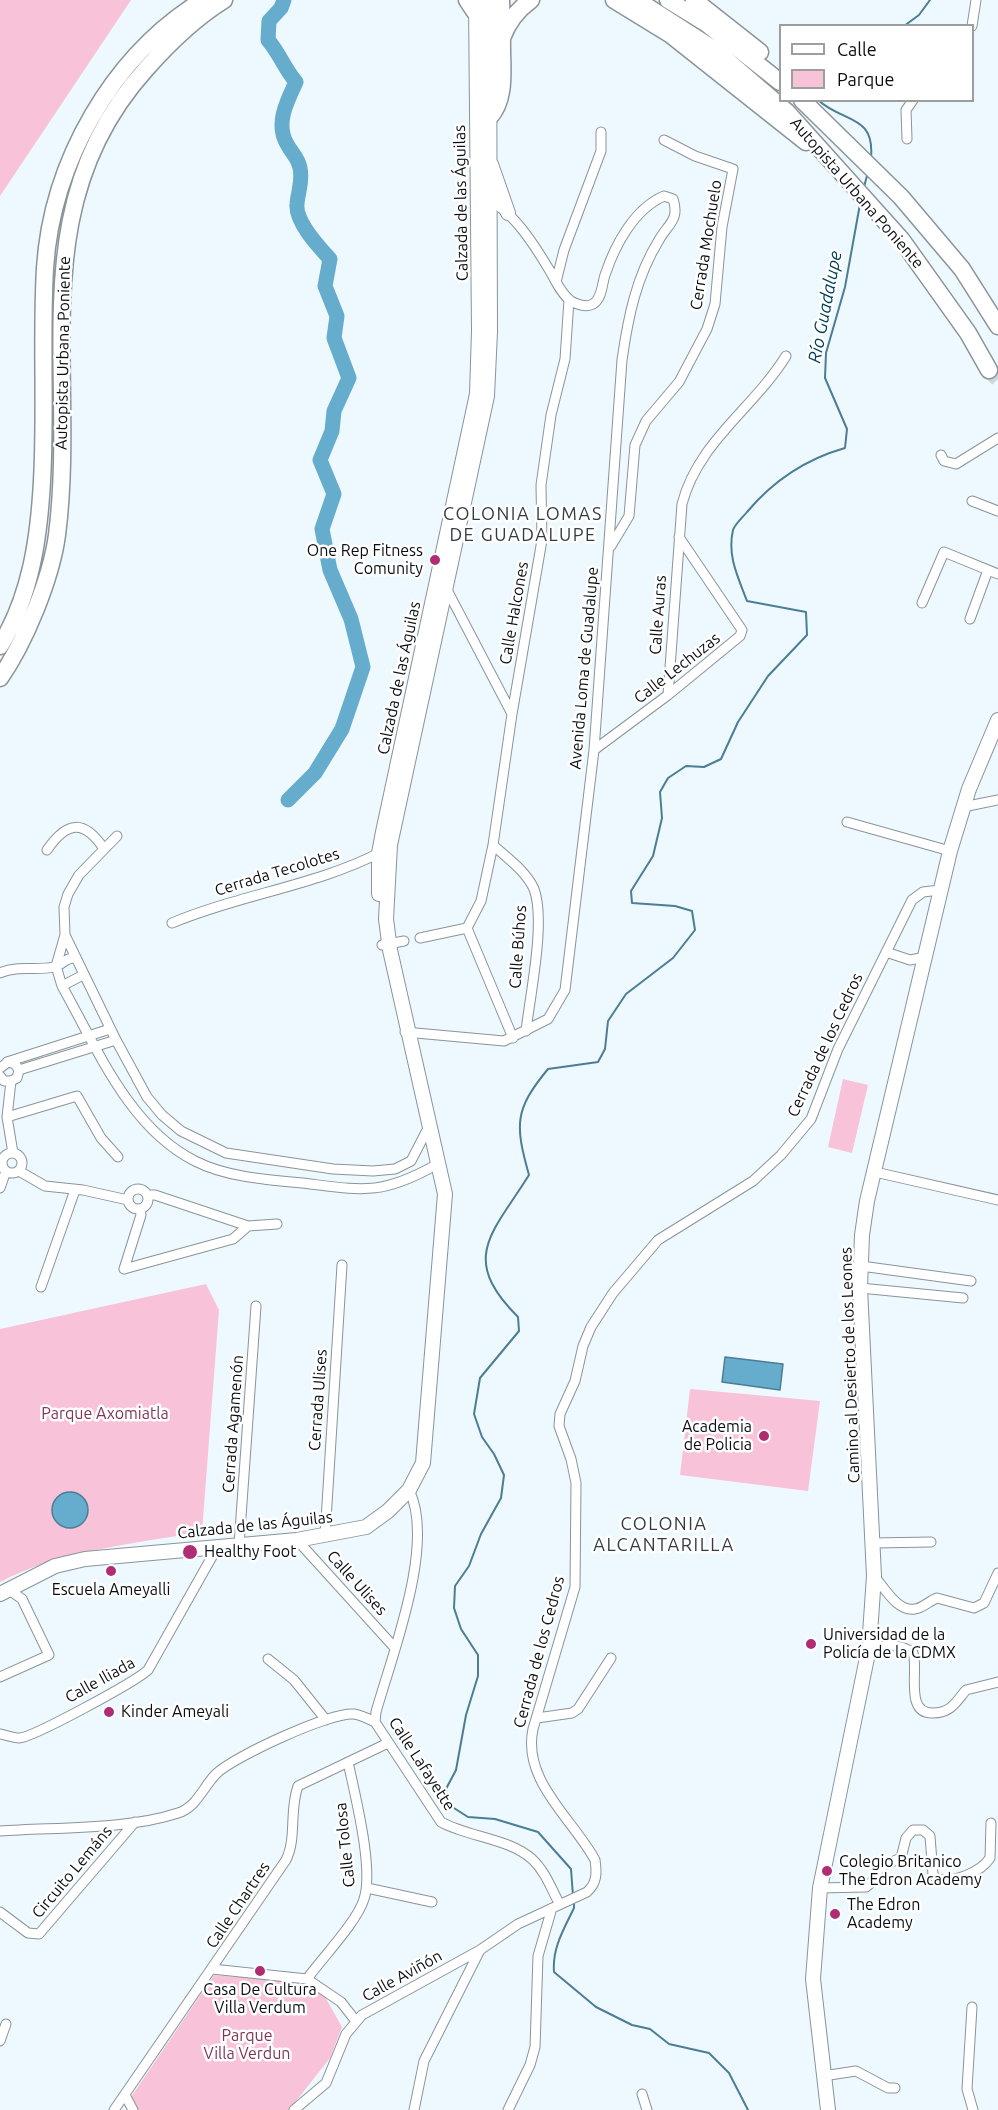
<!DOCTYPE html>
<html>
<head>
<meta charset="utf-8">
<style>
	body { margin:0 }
	#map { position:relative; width:998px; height:2110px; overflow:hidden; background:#eef9ff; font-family:Ubuntu,sans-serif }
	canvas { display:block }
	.legend { position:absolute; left:779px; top:24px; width:195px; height:78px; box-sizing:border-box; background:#fff; border:2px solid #9d9f9f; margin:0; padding:8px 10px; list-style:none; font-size:18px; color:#0b0e10 }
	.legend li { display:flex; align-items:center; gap:12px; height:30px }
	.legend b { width:30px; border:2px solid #9d9f9f }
</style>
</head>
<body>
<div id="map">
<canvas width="998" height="2110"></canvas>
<ul class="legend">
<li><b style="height:8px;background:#fff"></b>Calle</li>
<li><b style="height:16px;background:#f8c2d8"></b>Parque</li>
</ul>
</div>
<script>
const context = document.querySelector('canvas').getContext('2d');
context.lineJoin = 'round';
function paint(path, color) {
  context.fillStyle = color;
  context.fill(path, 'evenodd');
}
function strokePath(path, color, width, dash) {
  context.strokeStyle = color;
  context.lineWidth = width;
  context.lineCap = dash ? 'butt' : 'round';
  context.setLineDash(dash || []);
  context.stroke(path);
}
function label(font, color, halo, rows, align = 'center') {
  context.font = font + ' Ubuntu,sans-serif';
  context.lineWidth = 5;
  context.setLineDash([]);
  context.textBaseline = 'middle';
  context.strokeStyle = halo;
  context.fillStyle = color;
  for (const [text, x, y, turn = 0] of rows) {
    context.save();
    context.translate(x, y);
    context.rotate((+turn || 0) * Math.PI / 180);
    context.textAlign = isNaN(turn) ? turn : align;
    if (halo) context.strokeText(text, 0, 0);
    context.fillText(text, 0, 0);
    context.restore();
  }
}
paint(new Path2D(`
	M0,0H131L0,196Z
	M843,1079L868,1085L852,1153L828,1147Z
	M206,1284L219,1310L202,1532C137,1543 58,1551 0,1582V1329Z
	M690,1389L820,1401L808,1491L680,1475Z
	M214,1975C249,1979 287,1976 320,1988L342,2027L330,2058L289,2110H138L131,2097Z`), '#f8c2d8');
const water = new Path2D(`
	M725,1357L783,1364L780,1390L722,1382Z
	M52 1510a18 18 0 1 1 36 0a18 18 0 1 1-36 0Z`);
paint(water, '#66accc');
strokePath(water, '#4b7d94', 1.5);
strokePath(new Path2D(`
	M904,26L919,15L930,0
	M818,100C843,123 875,114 871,158
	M864,187L868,172
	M573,1896L571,1869L538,1832L495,1819L468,1817L446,1803L447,1787L456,1770L466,1715L478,1676V1655L461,1629L454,1608L455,1586L469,1566L481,1534L501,1498L504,1475L494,1454L482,1437L474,1414L480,1378L519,1331L518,1317C459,1258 492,1234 529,1175C515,1125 514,1110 548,1069L598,1062L605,1049L608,1021L626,994L673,958L695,930L692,911L675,906L632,903L631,891L653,856L662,818L660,792L668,778L686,766L704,767L721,759L738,722L768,676L807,635L806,612L747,601C738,577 727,556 733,530C735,524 743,517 747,512C773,481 806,459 845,448L847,429L825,378L826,353L845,287L860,204
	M574,1901V1908C564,1929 552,1948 554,1972L596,2007L632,2025L650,2029L669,2044L709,2053L729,2073L748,2110`), '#4b7d94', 2);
strokePath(new Path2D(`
	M284,0L281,8L269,21L268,40C280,54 284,68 296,82C287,101 275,124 287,144C292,154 298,157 300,168C303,182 298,191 297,204C295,222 319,247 330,259L325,286L337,316L334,338L349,378L334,411L332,431L320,460L334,494L322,529L330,570L351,619L363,667L342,729L315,773L288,800`), '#66accc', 15);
strokePath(new Path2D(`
	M989,370L998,379`), '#ccd6db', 16, [16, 8]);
const street = new Path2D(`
	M972,26L976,0
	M907,139L906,110L913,100
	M556,282L564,250L601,151V132
	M941,455L944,461L956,464L998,438
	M972,501L998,511
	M611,546L629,516L635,445L646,421L679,382L707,329L715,304L722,227L733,169L695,156L664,140
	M445,586L512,714
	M922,603L944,552L998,574
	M970,619L988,570
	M668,695L682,504C698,442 753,409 786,356
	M594,750L668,695L740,636L742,630L679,537
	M963,807L998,800
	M847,822L950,851
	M117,836L79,875L68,894L64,907L65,935L116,1040L147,1097L162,1115L181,1131L226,1153L333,1169L373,1171L395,1169L411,1161L426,1132
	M493,845C507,858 526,871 534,889C546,921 530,995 526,1031
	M47,850C67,821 84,819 104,849
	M172,923C238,895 318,885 381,852
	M467,928L513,1038
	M65,935L56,966L62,986C97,1048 129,1128 195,1161C226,1177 268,1180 302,1183C361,1190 380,1196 434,1166
	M420,938L467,928L481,901L493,845L512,714L542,540L541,485L551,415L565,359L569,300
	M382,945L404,941
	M886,952L910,960L926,957
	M0,973C18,965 36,971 54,967C63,965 65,957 76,958
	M62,986L83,975
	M405,1032L504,1041L548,1019L565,990L594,750L622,360C628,318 636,277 659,240C668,224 680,220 673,199L664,196C634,209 615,245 605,275C602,284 602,299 593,304C586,308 576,304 571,301C562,295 555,280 550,271C538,251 510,204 485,201
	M7,1062L110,1029
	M0,1068L8,1062L15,1064L19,1070L17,1078L11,1081H4L0,1076
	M19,1070L116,1040
	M11,1081L7,1117L13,1153
	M7,1117L77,1096L101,1138L118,1157
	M2 1163a10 10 0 1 1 20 0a10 10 0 1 1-20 0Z
	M19,1171L45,1186L83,1190L128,1200
	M875,1172L998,1200
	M0,1188L6,1171
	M128 1199a10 10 0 1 1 20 0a10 10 0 1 1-20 0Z
	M147,1195H155L248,1226L277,1224
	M861,1266L971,1281
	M124,1269L233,1239L248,1226
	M124,1269L141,1215L140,1209
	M41,1287L75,1190
	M860,1288L963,1298
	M409,1490C436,1543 392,1655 376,1712L375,1722L441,1822C468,1837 508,1838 532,1859C545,1871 551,1888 559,1903
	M325,1536L342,1265
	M297,1540L394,1647
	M873,1543L931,1542
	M239,1545L256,1306
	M874,1576C884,1587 897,1612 915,1609C923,1608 929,1601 937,1598L974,1608L984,1603L998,1573
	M869,1648C884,1645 901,1643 913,1653C919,1669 904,1714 933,1713C951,1713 956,1702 966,1690L998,1682
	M268,1659L294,1680L326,1720
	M0,1677L49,1655L22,1599L8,1589
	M537,1718L572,1713L578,1709L611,1658
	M0,1734C6,1735 13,1738 19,1738C32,1738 135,1682 148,1670L218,1546
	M0,1831C55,1827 127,1830 178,1813C197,1807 203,1787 216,1774C233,1757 330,1712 354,1714C361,1715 369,1719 375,1722
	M367,1888L432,1902
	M820,1888L866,1887L873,1881L880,1867L901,1858L906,1838L913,1830H923L930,1836L933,1875L937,1879C954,1883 981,1872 990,1858L991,1823
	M0,1912L28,1933L39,1934L135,1822
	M212,1969L307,1979L341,2002L355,2020
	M307,1979C322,1958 357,1922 364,1899C374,1869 355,1795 348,1762
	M972,2007L967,2089L973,2110
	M0,2041L6,2024
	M823,2076L856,2071L888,2088H895
	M642,2094L647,2110
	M125,2095L133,2110
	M114,2110L286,1860C297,1838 289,1810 298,1786L388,1743
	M294,2110L326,2083L346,2034L362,2015L480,1950L518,1924L587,1892C597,1883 597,1873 595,1860C573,1819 522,1781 533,1729L575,1587L576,1483L571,1459L559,1426L560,1414L575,1381L583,1346L591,1327L613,1293L658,1240L753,1181L781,1155L811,1119L838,1049L912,900L923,892L940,890
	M414,2110L424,2061L480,1950
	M508,2110L530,2065L535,2047L538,1956L552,1908`);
const secondary = new Path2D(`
	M491,164L508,213
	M379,894V853L383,832L477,394L479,331L476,2
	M0,1594L55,1566L85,1559L297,1540L366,1527L388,1511L409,1490L423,1463L445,1194L390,950L386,919L390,845L487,396L490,332L489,0
	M828,2110L813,1979L820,1888L869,1648L874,1576L860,1288L862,1235L867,1201L950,851L969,789L998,720`);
const highway = new Path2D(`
	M467,0L475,12
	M501,0L502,34
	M614,0L671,35L806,142
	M637,0L715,50L787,112L901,239L968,333L989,370
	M668,0L707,24L780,82
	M694,0L760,52
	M802,100L901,197L962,269L998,326
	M489,118C508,97 501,65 502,38C508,22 517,10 531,0
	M0,646C31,596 39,537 42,481C46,410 41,338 45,268C52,162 112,56 203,0
	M0,678C25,642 51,579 57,535C78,370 21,207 146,69C169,43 195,18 224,0`);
strokePath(street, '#8a9499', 11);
strokePath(secondary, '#8a9499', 16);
strokePath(highway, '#8a9499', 19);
strokePath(street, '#fff', 9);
strokePath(secondary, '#fff', 14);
strokePath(highway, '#fff', 16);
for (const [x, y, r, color] of [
	[435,560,6,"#b02c73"],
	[764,1436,6,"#b02c73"],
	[190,1552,8,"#b02c73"],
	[111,1571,6,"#b02c73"],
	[811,1644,6,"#b02c73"],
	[109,1712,6,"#b02c73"],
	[827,1871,6,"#b02c73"],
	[835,1914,6,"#b02c73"],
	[260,1971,6,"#b02c73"]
]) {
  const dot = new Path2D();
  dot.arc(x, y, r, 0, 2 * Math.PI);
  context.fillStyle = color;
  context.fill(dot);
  strokePath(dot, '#fff', 2);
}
label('16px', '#0b0e10', '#fff', [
	["Autopista Urbana Poniente",857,193,49],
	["Calzada de las Águilas",461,203,-91],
	["Cerrada Mochuelo",706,245,-81],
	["Autopista Urbana Poniente",63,353,-89],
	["Calle Halcones",514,613,-80],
	["Calle Auras",658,615,-86],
	["Avenida Loma de Guadalupe",584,668,-85],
	["Calle Lechuzas",677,668,-38],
	["Calzada de las Águilas",399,678,-78],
	["Cerrada Tecolotes",277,872,-17],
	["Calle Búhos",518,947,-86],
	["Cerrada de los Cedros",825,1045,-65],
	["Camino al Desierto de los Leones",850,1365,-92],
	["Cerrada Ulises",318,1400,-86],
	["Cerrada Agamenón",233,1424,-86],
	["Calzada de las Águilas",255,1525,-6],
	["Calle Ulises",357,1583,48],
	["Cerrada de los Cedros",539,1652,-75],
	["Calle Iliada",100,1680,-29],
	["Calle Lafayette",422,1764,57],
	["Calle Tolosa",345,1845,-96],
	["Circuito Lemáns",72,1872,-50],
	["Calle Chartres",238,1905,-56],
	["Calle Aviñón",402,1976,-29]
]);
label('16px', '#0b0e10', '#fff', [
	["One Rep Fitness",423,551,"right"],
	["Comunity",423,569,"right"],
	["Academia",752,1427,"right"],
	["de Policia",752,1445,"right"],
	["Healthy Foot",204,1552],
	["Escuela Ameyalli",111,1590,"center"],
	["Universidad de la",823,1635],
	["Policía de la CDMX",823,1653],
	["Kinder Ameyali",121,1712],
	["Colegio Britanico",839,1862],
	["The Edron Academy",839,1880],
	["The Edron",847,1905],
	["Academy",847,1923],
	["Casa De Cultura",260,1990,"center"],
	["Villa Verdum",260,2008,"center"]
], 'left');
label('16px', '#81345a', '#fff', [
	["Parque Axomiatla",105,1414],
	["Parque",247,2036],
	["Villa Verdun",247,2054]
]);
label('italic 18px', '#014157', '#fff', [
	["Río Guadalupe",825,307,-79]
]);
context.letterSpacing = '1.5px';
label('18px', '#333c40', '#fff', [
	["COLONIA LOMAS",523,514],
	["DE GUADALUPE",523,535],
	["COLONIA",664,1524],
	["ALCANTARILLA",664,1545]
]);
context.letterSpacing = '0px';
</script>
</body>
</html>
